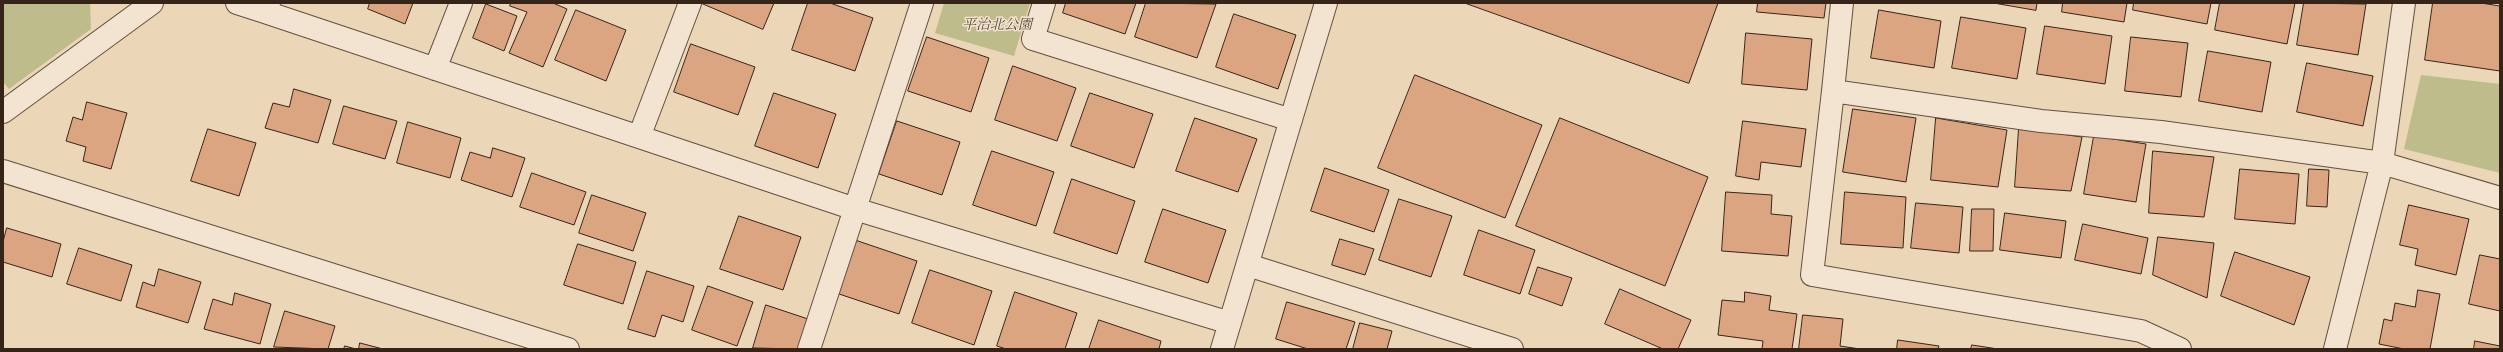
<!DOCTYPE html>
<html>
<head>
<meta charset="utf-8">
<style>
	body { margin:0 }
	#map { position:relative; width:2503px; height:352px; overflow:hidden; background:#ecd6b8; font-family:Cardo,serif }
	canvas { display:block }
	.frame { position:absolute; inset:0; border:4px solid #372419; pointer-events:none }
</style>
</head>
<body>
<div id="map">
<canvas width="2503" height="352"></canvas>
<div class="frame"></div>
</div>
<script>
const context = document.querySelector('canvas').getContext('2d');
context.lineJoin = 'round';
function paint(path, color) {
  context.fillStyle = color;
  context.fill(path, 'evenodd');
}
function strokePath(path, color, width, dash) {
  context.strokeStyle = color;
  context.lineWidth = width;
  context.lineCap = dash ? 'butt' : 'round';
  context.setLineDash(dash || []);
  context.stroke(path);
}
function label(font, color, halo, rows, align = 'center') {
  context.font = font + ' Cardo,"Noto Serif JP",serif';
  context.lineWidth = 3;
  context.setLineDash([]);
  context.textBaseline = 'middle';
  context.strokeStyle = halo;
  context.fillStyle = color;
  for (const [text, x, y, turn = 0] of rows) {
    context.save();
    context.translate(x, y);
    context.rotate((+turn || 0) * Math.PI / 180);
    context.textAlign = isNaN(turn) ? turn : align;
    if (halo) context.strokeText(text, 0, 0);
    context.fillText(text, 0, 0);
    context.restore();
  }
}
paint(new Path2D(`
	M3,3H90L91,29L9,89L3,82Z
	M944,3H1030L1014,56L935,33Z
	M2421,75L2500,84V173L2404,149Z`), '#bebc8a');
const building = new Path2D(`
	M370,3H413L405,24L368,9Z
	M511,3H553L567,9L543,67L509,53L527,12L510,6Z
	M701,3H774L763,29Z
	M808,3H830L873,18L855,71L792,50Z
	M1066,3H1136L1125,34L1063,13Z
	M1146,3L1216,4L1197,58L1135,37Z
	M1465,3H1718L1689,83Z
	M1758,3H1826L1824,18L1757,12Z
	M1994,3H2037L2036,10Z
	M2063,3H2127L2124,22L2062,12Z
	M2134,3H2211L2207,24L2133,10Z
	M2220,3H2295L2287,44L2215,30Z
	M2304,3L2366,4L2358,55L2297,45Z
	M2433,3H2481L2500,6V71L2425,60Z
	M486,4L517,16L504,51L473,38Z
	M576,10L626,30L606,81L555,60Z
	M1879,10L1941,21L1934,68L1871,58Z
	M1234,14L1296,35L1278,89L1216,67Z
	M1961,17L2026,28L2017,79L1952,68Z
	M2045,26L2112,36L2105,84L2037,74Z
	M1746,33L1812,39L1807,90L1742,84Z
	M927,37L989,58L971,112L908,91Z
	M2131,37L2188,43L2181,97L2125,91Z
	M691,44L755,67L738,115L674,92Z
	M2208,51L2271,62L2262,112L2199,101Z
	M2307,63L2373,76L2363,126L2297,112Z
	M1013,66L1076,88L1057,141L995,120Z
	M1415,75L1542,125L1505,218L1378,168Z
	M294,89L331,100L318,143L265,128L273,103L289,107Z
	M774,93L836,114L818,168L755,146Z
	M1090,93L1153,114L1134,168L1071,146Z
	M87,102L127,113L111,169L83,161L86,147L66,141L73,117L82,120Z
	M344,106L397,121L385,159L333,144Z
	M1853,109L1916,118L1906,182L1843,172Z
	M1195,118L1257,139L1238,192L1176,171Z
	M1560,118L1708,177L1665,286L1516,226Z
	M1936,118L2007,130L1998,187L1931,180Z
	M897,121L960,142L942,195L879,174Z
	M1743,121L1806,129L1801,167L1761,162L1759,180L1736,176Z
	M408,122L461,138L450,178L397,163Z
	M2019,128L2082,137L2071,191L2015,187Z
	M208,129L256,143L239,196L191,181Z
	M2094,136L2146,144L2136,202L2084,194Z
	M493,148L525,158L512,197L461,180L470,152L490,158Z
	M992,151L1054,172L1036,226L973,205Z
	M2153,151L2214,157L2204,217L2149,213Z
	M1325,168L1389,190L1374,232L1311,211Z
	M2240,169L2299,174L2295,224L2235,219Z
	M2309,169L2329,170L2327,207L2307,206Z
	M532,173L586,192L574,225L520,207Z
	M1072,179L1135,201L1117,254L1054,233Z
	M1726,192L1772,195L1771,214L1792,216L1788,256L1722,251Z
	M1845,192L1906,197L1903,248L1841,244Z
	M592,195L646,213L633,251L579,233Z
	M1399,199L1452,216L1431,277L1379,260Z
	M1916,203L1963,207L1959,253L1911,248Z
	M2409,205L2469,219L2456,275L2415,265L2418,249L2400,245Z
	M1163,209L1226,230L1208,283L1145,262Z
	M1972,209H1994L1993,251H1970Z
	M2005,213L2066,221L2061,258L2000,250Z
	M739,216L801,237L783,290L720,269Z
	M2083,224L2148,238L2141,274L2075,260Z
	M7,228L61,244L52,277L3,262V242Z
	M1479,230L1535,250L1520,294L1464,275Z
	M2158,237L2214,243L2207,298L2153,275Z
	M1340,239L1374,249L1365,275L1332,265Z
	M855,240L917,261L899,314L836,293Z
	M578,244L636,262L623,304L564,285Z
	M79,248L132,265L121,301L67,284Z
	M2235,252L2310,277L2294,325L2221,296Z
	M2480,255L2500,259V311L2469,304Z
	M1538,267L1572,278L1562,306L1529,294Z
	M159,269L201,282L188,323L136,307L143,282L154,286Z
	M930,270L992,291L974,345L912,323Z
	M647,271L694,286L683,322L662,315L655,337L628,329Z
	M708,286L753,302L737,346L692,330Z
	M1620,289L1691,320L1678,349H1663L1605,324Z
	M2418,290L2440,294L2430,349H2404L2379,344L2384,319L2392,321L2395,303L2415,307Z
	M1015,292L1077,313L1065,349H1006L997,346Z
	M1745,292L1771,296L1769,310L1797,314L1792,349H1762L1763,341L1718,335L1722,300L1744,302Z
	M235,293L271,304L260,344L204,329L213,299L232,305Z
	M1287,302L1355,322L1346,349H1308L1276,339Z
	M766,305L808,319L798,349L753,348Z
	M285,311L335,326L328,349L274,347Z
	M1803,315L1843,319L1840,346L1860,349H1799Z
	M1099,320L1161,341L1159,349H1089Z
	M1360,323L1392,331L1387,349H1353Z
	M1898,340L1939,346L1938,349H1897Z
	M2475,341L2500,346V349H2474Z
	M360,343L383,349H359Z
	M1972,345L1998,349H1971Z
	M345,346L356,349H344Z`);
paint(building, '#dba581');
strokePath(building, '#372419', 1);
const minor = new Path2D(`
	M237,3L265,12
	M269,3L265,12L855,209L809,349
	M922,3L855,209L1230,323
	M1044,3L1033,39L1291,120
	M435,69L461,3
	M1833,91L1842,3
	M3,112L152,3
	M639,137L690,3
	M3,171L568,349
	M1248,265L1512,349
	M1222,349L1326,3
	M2180,349L2141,331L1812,275L1833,91L2041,121L2161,132L2382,163L2500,198
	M2335,349L2382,163L2404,3`);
strokePath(minor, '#645041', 24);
strokePath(minor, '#f3e4d1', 22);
label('italic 14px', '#594a35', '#f3e4d1', [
	["平治北公園",997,26]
]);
</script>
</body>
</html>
